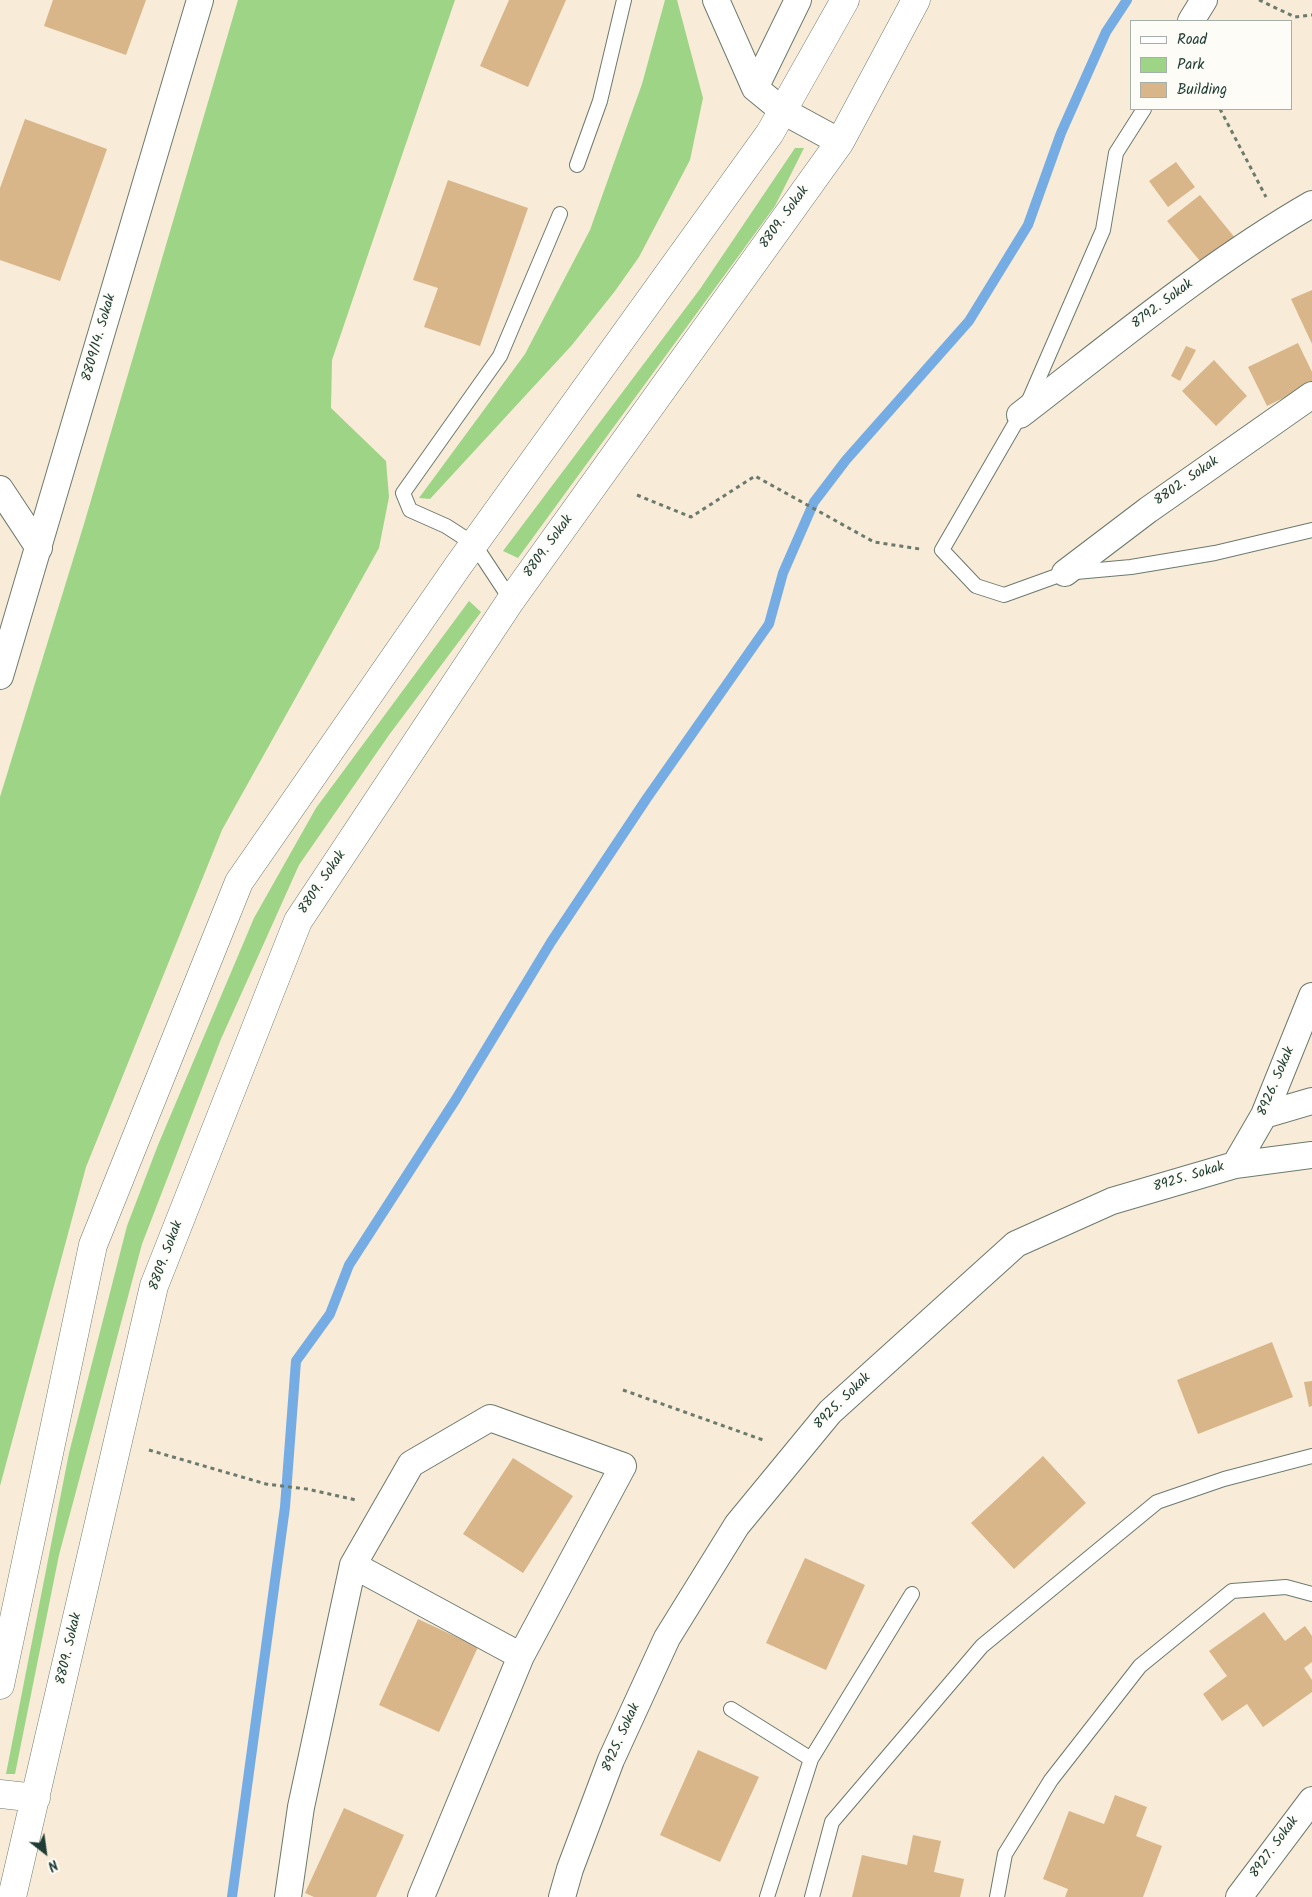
<!DOCTYPE html>
<html>
<head>
<meta charset="utf-8">
<style>
	body { margin:0 }
	#map { position:relative; width:1312px; height:1897px; overflow:hidden; background:#f8ebd8; font-family:Kalam,sans-serif }
	canvas { display:block }
	.legend { position:absolute; left:1130px; top:20px; width:162px; height:90px; box-sizing:border-box; background:#fdfcf7; border:1px solid #a4b0a9; margin:0; padding:6px 9px; list-style:none; font-size:15px; color:#1f3d34 }
	.legend li { display:flex; align-items:center; gap:10px; height:25px }
	.legend b { width:25px; border:1px solid #a4b0a9 }
	.north { position:absolute; left:20px; top:1827px; width:50px; height:50px; -webkit-text-stroke:4px #fdfcf7; paint-order:stroke; rotate:150deg; font-size:14px; font-weight:700; line-height:20px; text-align:center; color:#1f3d34 }
	.north::after { content:''; display:block; margin:auto; width:18px; height:22px; background:#1f3d34; clip-path:polygon(50% 0,100% 100%,50% 72%,0 100%) }
</style>
</head>
<body>
<div id="map">
<canvas width="1312" height="1897"></canvas>
<ul class="legend">
<li><b style="height:6px;background:#fff"></b>Road</li>
<li><b style="height:14px;background:#9dd485"></b>Park</li>
<li><b style="height:14px;background:#d8b689"></b>Building</li>
</ul>
<div class="north">N</div>
</div>
<script>
const context = document.querySelector('canvas').getContext('2d');
context.lineJoin = 'round';
function paint(path, color) {
  context.fillStyle = color;
  context.fill(path, 'evenodd');
}
function strokePath(path, color, width, dash) {
  context.strokeStyle = color;
  context.lineWidth = width;
  context.lineCap = dash ? 'butt' : 'round';
  context.setLineDash(dash || []);
  context.stroke(path);
}
function label(font, color, halo, rows, align = 'center') {
  context.font = font + ' Kalam,sans-serif';
  context.lineWidth = 4;
  context.setLineDash([]);
  context.textBaseline = 'middle';
  context.strokeStyle = halo;
  context.fillStyle = color;
  for (const [text, x, y, turn = 0] of rows) {
    context.save();
    context.translate(x, y);
    context.rotate((+turn || 0) * Math.PI / 180);
    context.textAlign = isNaN(turn) ? turn : align;
    if (halo) context.strokeText(text, 0, 0);
    context.fillText(text, 0, 0);
    context.restore();
  }
}
paint(new Path2D(`
	M238,0H455L332,360L331,408L386,461L389,497L379,548L222,830L86,1167L0,1486V797L84,524Z
	M665,0H677L703,98L690,160L639,257L615,291L572,345L430,499L419,498L525,354L590,230L642,84Z
	M795,148H804L775,206L518,558L503,551L700,289Z
	M469,601L481,612L389,735L299,865L221,1039L142,1244L59,1555L15,1774H6L69,1453L127,1226L158,1145L254,918L316,808Z`), '#9dd485');
strokePath(new Path2D(`
	M232,1897L285,1507L296,1361L330,1314L349,1265L456,1099L551,942L647,798L769,624L783,573L814,502L846,460L969,321L1028,225L1061,133L1106,32L1127,0`), '#76ace4', 10);
paint(new Path2D(`
	M53,0H146L126,55L44,26Z
	M509,0H566L528,87L480,66Z
	M25,119L107,149L60,281L0,260V188Z
	M1176,162L1195,187L1168,207L1149,181Z
	M448,180L528,208L480,346L424,327L438,288L413,280Z
	M1200,195L1236,239L1204,266L1167,221Z
	M1312,290V344L1291,299Z
	M1298,343L1312,372V384L1267,406L1248,367Z
	M1186,346L1196,350L1180,381L1171,376Z
	M1214,360L1247,396L1216,426L1182,391Z
	M1272,1342L1293,1397L1198,1434L1177,1380Z
	M1312,1381V1406L1309,1407L1304,1382Z
	M1043,1456L1086,1503L1014,1569L971,1523Z
	M513,1458L573,1496L523,1573L463,1534Z
	M805,1558L865,1585L826,1670L766,1643Z
	M1264,1612L1285,1641L1305,1626L1312,1636V1662L1304,1668L1312,1680V1692L1263,1727L1247,1704L1222,1721L1203,1694L1227,1676L1209,1651Z
	M418,1619L478,1647L439,1732L379,1705Z
	M698,1750L759,1777L720,1862L660,1835Z
	M1115,1795L1147,1807L1136,1836L1162,1846L1143,1897H1065L1068,1889L1043,1879L1069,1811L1104,1824Z
	M344,1808L404,1835L376,1897H314L305,1893Z
	M913,1835L941,1841L934,1872L964,1879L960,1897H852L862,1855L907,1865Z`), '#d8b689');
const service = new Path2D(`
	M1144,109L1116,153L1103,230L1030,398L942,550L976,586L1004,595L1065,573L1131,567L1215,553L1312,530
	M577,165L600,101L624,0
	M511,600L474,544L446,526L410,510L403,493L500,356L560,214
	M731,1709L811,1759L767,1897
	M811,1759L912,1594
	M812,1897L832,1822L982,1646L1157,1502L1224,1479L1312,1456
	M997,1897L1005,1854L1051,1780L1140,1666L1232,1591L1286,1587L1312,1594`);
const minor = new Path2D(`
	M716,0L755,88L783,111L840,142
	M1191,21L1204,0
	M755,88L798,0
	M1020,415C1115,342 1208,264 1312,204
	M0,489L39,548
	M1065,573L1148,510L1312,395
	M0,676L200,0
	M1264,1115L1312,1101
	M1235,1165L1264,1115L1312,996
	M353,1565L521,1656
	M288,1897L301,1807L353,1565L411,1464L490,1418L623,1466L521,1656L421,1897
	M562,1897L570,1869L611,1760L667,1638L737,1525L830,1412L1016,1244L1112,1201L1235,1165L1312,1155
	M1239,1897L1312,1800`);
const tertiary = new Path2D(`
	M0,1685L93,1245L239,882L458,566L770,133L845,0
	M0,1794L36,1798
	M12,1897L154,1286L298,921L511,600L840,142L916,0`);
strokePath(service, '#6b7a6d', 16);
strokePath(minor, '#6b7a6d', 28);
strokePath(tertiary, '#6b7a6d', 29);
strokePath(new Path2D(`
	M1259,0L1295,17L1312,15
	M1220,109L1266,197
	M637,495L691,517L755,476L874,542L920,549
	M623,1390L763,1440
	M149,1450L266,1484L307,1489L356,1500`), '#6b7a6d', 3, [4, 4]);
strokePath(service, '#fff', 14);
strokePath(minor, '#fff', 26);
strokePath(tertiary, '#fff', 28);
label('14px', '#1f3d34', '#fdfcf7', [
	["8809. Sokak",785,218,-54],
	["8792. Sokak",1163,305,-37],
	["8809/14. Sokak",100,338,-74],
	["8802. Sokak",1187,482,-35],
	["8809. Sokak",549,547,-54],
	["8809. Sokak",323,883,-56],
	["8926. Sokak",1277,1082,-67],
	["8925. Sokak",1189,1178,-17],
	["8809. Sokak",167,1256,-70],
	["8925. Sokak",843,1402,-45],
	["8809. Sokak",70,1649,-77],
	["8925. Sokak",622,1738,-66],
	["8927. Sokak",1275,1848,-54]
]);
</script>
</body>
</html>
